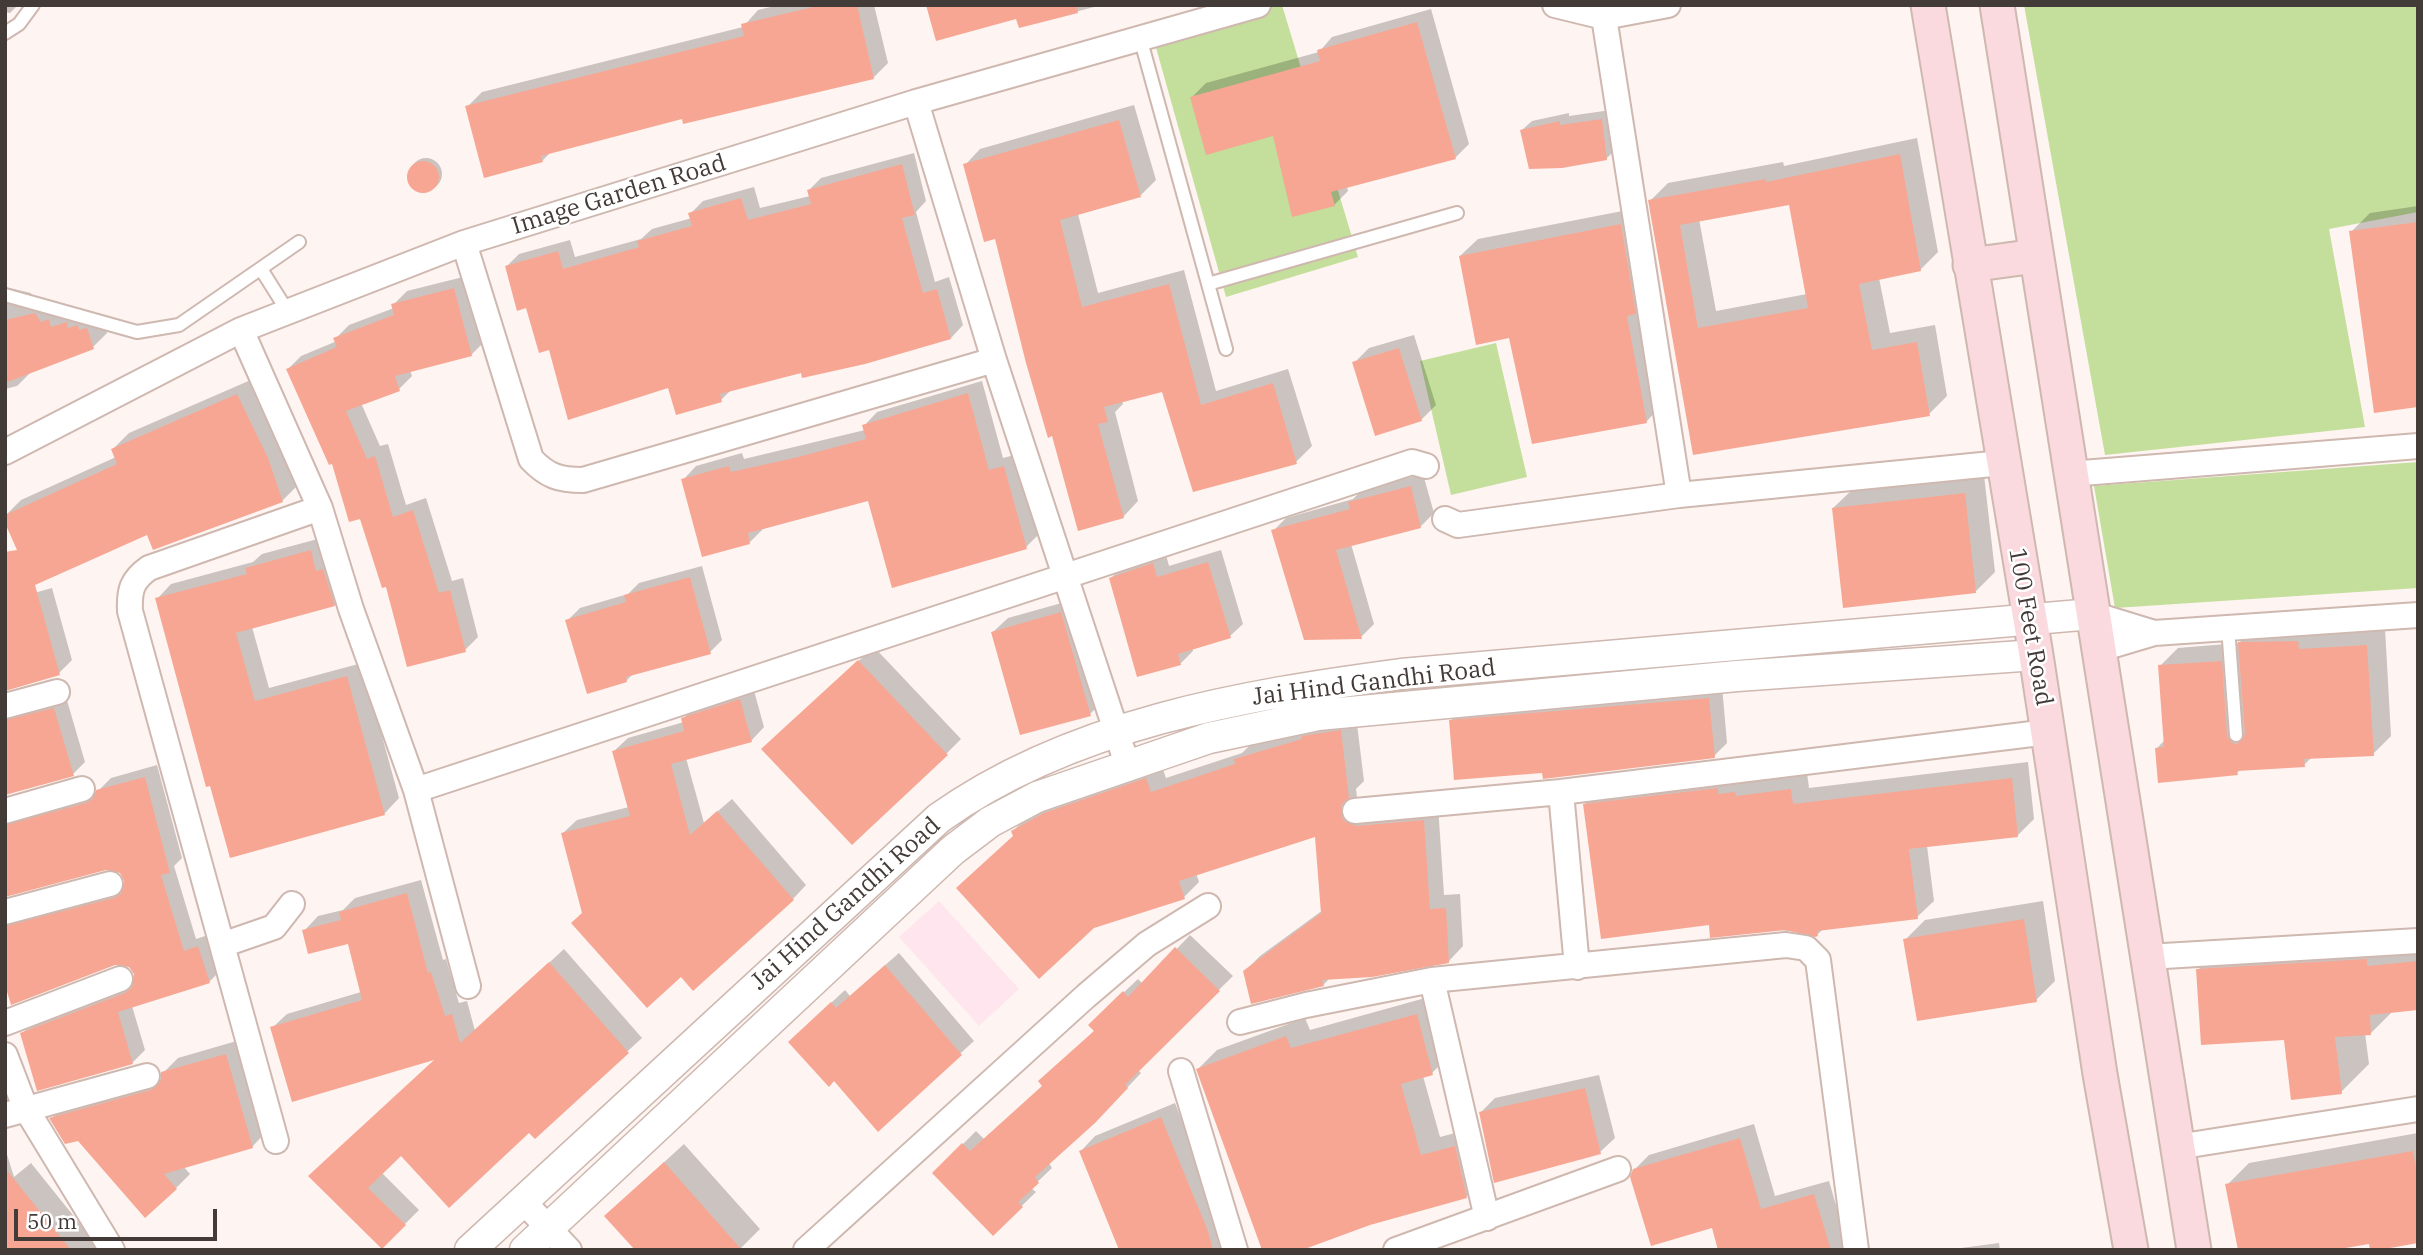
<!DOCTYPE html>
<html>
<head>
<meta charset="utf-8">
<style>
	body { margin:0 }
	#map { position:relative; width:2423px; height:1255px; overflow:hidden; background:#fef4f1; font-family:"IBM Plex Serif",serif }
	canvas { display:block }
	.frame { position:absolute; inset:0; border:7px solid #433b37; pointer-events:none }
	.scale { position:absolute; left:14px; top:1209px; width:203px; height:32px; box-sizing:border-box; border:4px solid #433b37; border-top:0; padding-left:9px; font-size:21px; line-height:24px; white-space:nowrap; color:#433b37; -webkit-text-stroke:5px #fff; paint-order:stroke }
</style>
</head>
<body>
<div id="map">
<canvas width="2423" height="1255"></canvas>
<div class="frame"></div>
<div class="scale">50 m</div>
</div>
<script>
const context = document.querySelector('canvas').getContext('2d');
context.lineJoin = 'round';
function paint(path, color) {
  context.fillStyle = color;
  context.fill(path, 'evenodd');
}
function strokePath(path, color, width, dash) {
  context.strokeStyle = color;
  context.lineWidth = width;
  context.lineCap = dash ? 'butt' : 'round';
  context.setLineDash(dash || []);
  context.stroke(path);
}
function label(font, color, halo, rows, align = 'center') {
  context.font = font + ' "IBM Plex Serif",serif';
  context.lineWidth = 5;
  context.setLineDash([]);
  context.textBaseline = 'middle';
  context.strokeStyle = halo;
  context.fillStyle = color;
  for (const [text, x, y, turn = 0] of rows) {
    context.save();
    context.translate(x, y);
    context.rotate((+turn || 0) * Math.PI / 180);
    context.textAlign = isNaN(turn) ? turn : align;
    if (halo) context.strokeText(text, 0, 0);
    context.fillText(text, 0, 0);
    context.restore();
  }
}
paint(new Path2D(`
	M939,901L1019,989L979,1026L899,937Z`), '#fee5ee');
paint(new Path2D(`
	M1258,5H1282L1358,257L1226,297L1153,37Z
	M2024,5H2418V212L2329,229L2365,427L2105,455Z
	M1496,343L1527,477L1451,495L1420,361Z
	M2418,462V588L2115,608L2094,486Z`), '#c4df9b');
paint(new Path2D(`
	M5,5H18L10,13L5,12Z
	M779,5H874L888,63L873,78L683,117L551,152L542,161L467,107L482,92L743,27L758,10Z
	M928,5H1102L1020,26L1018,17Z
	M1431,9L1469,144L1456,157L1347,187L1348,191L1334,205L1274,134L1192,97L1206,83L1319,52L1332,37Z
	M1134,105L1156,180L1140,196L1078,214L1098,293L1184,270L1216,391L1288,369L1312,446L1296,462L1163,390L1122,401L1123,404L1115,412L1138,501L1123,517L965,165L980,149Z
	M1611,110L1616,149L1606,159L1522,130L1532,121L1569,113V116Z
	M1917,138L1938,252L1920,270L1879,278L1890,333L1935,325L1947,396L1929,414L1695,453L1650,201L1668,183L1783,162L1784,166ZM1791,203L1807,294L1716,311L1699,219Z
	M914,153L926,201L916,212L935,282L949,277L963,325L951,338L732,389L721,400L550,348L507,266L519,254L570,240L575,257L641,239L652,229L692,218L690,214L703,201L754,187L760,208L810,196L809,190L821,178Z
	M410 174a16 16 0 1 1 32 0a16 16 0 1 1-32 0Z
	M2418,206V405L2351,232L2370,213Z
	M1638,208L1663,404L1646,422L1510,336L1460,256L1478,239Z
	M467,276L484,342L471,355L410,370L412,376L399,389L361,403L380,446L388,444L406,505L426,498L452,581L463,578L478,637L465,650L387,585L361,517L288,369L301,356L337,341L336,338L349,325L394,308L393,305L407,291Z
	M5,287L31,293L33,303L53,300L56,308L65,313L81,309L83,314L92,312L93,316L101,314L107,333L93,347L32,371L17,386L5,389Z
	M1414,335L1436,405L1421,420L1354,363L1369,348Z
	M253,379L298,485L282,501L147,532L5,516L21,500L116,457L113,449L129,433Z
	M982,381L1003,458L1018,454L1039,534L1026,547L869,499L763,529L750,542L683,480L696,466L742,453L744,459L865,430L864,426L877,412Z
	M1423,474L1434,513L1421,526L1351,544L1374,624L1361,637L1273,531L1286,518L1353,499L1363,489Z
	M1984,475L1995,572L1976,591L1833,508L1853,489Z
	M325,537L348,590L334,605L252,627L269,688L362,663L399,798L385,813L231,856L157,599L171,584L253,562L262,554Z
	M1221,550L1243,624L1230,636L1192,648L1193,651L1180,664L1111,578L1124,565L1165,551L1169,566Z
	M702,566L722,640L710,652L634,673L626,681L567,621L580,608L628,594L639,583Z
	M52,588L72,660L59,673L5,601Z
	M1076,599L1104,700L1090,714L993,632L1008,618Z
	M2258,625L2385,628L2391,736L2373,754L2312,757L2304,765L2241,769L2237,773L2156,749L2165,740L2160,666L2178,648L2239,643Z
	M874,647L961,739L946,754L778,734Z
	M1722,686L1727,743L1714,756L1544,771L1450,721L1463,708Z
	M753,687L764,727L751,741L686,758L704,823L732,799L806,885L793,899L682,974L584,913L563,833L577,820L629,807L614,751L628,738L684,722L683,719L696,705Z
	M66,697L85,762L73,774L5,794V701Z
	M1356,716L1364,781L1356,789L1358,805H1438L1444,895L1460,894L1463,946L1448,962L1330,978L1323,985L1245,971L1260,956L1323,910L1317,834L1196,873L1199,882L1184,897L1014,835L1013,831L1028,816L1161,764L1166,778L1242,753L1251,744Z
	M2028,762L2034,819L2017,836L1927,846L1934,901L1917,917L1823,929L1818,934L1711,923L1584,805L1601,788L1807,773L1809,788Z
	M157,765L182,858L174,866L196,939L211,934L222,969L209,982L132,1006L145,1050L132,1063L22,1034L34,1021L134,983L136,974L130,965L114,963L5,977V905L22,915L126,887V879L115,868H106L5,895V805L23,813L97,792L111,778Z
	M421,880L443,960L446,959L459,1003L467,1001L475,1031L564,949L642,1038L535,1136L529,1130L401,1154L382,1173L419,1210L382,1247L311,1176L439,1057L272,1028L287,1014L361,992L349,942L304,931L318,916L343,910L355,898Z
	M2043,901L2055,981L2036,1000L1905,940L1925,920Z
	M1190,935L1233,976L1138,1070L1141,1073L1109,1107L1049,1163L1052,1168L1031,1188L1036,1192L993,1234L934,1173L976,1131L984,1139L1044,1085L1095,1030L1104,1011L1138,979L1143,984Z
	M2418,937V1008L2393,1011L2371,1033H2365L2369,1064L2341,1092L2285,1038L2198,970L2226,942Z
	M899,953L974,1041L878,1129L803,1029L845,990L850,996Z
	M1436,995L1451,1054L1432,1073L1423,1076L1440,1137L1474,1128L1485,1177L1466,1197L1198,1069L1217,1050L1305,1018L1310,1030Z
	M240,1040L266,1132L252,1147L184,1167L190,1174L176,1188L79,1139L51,1119L66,1104L163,1078V1073L178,1058Z
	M1599,1075L1615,1138L1600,1152L1481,1112L1495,1098Z
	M1175,1103L1233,1250H1121L1081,1151L1095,1136Z
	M1754,1124L1775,1196L1829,1181L1849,1250H1719L1713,1226L1634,1170L1649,1155Z
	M2418,1133V1241L2370,1242L2227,1185L2249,1163Z
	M684,1144L760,1229L739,1250L626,1197Z
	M5,1148L14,1177L31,1163L101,1250H5Z
	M1999,1243L2000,1250H1946Z`), '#0003');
paint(new Path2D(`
	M822,5H857L874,79L683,124L682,119L541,156L543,162L484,178L465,106L744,36L741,24Z
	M926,5H1077L1078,13L1019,28L1016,19L936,41Z
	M1417,22L1456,159L1331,192L1335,206L1292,217L1273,136L1206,155L1190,97L1320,61L1317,50Z
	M1602,119L1607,160L1562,168L1529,169L1520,130L1560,121V125Z
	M1119,120L1141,197L1060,220L1082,307L1169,284L1201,405L1273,383L1297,464L1193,492L1162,392L1104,407L1108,422L1098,424L1124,518L1078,531L1052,436L1048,438L1026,363L995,239L984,242L963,164Z
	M1900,154L1921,271L1859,284L1872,350L1917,342L1930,416L1693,455L1648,200L1766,179V182ZM1789,205L1808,308L1698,328L1680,225Z
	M407 177a16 16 0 1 1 32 0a16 16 0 1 1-32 0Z
	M902,164L915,215L902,218L923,293L937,289L951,339L865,364L802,378L801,373L720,394L722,402L676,415L668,388L568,420L549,350L539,353L526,308L517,311L505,266L558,251L563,269L639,247L637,241L692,226L688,213L741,198L748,220L811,204L807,190Z
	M2418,222V407L2374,413L2349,231Z
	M1621,224L1636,314L1627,316L1647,423L1532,444L1509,338L1476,345L1459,256Z
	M454,288L472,356L395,376L400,391L346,411L367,459L375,456L393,517L413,510L439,593L450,590L466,652L407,667L386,587L382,588L360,519L349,522L332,464L329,465L286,369L337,347L333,338L394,315L391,304Z
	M35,313L41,322L49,319L51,327L67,322L68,328L78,325L79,330L87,328L94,349L5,383V320Z
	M1399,348L1422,421L1375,436L1352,362Z
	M968,393L989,470L1004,466L1027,549L892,588L868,501L748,533L750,544L702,557L681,479L729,466L731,472L794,458L866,439L862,425Z
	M237,394L268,458L283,502L153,550L147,535L35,585L60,675L5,691V552L17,550L5,523V515L117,464L111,449Z
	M1411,486L1421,528L1336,550L1362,639L1304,640L1271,530L1350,509L1348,502Z
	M1965,493L1976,593L1843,608L1832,508Z
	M311,550L316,571L323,569L335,606L236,633L255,701L347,676L385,815L230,858L210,786L206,787L155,598L247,574L245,568Z
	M1208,562L1231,638L1178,654L1181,665L1137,677L1109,578L1153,563L1157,577Z
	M690,577L711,654L626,677L627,682L587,694L565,620L626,602L624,595Z
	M1061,612L1091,716L1020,735L991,632Z
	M2298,641L2299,649L2367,645L2374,756L2304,759L2305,767L2237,771L2238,775L2158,783L2155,748L2164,747L2158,665L2222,661L2227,736L2232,743L2237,744L2245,734L2238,642Z
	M858,660L948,755L852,845L761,749Z
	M1709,698L1715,758L1543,779L1542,773L1454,780L1449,720Z
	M740,699L752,742L671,764L690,835L717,811L794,900L693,991L681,977L647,1008L571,923L582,913L561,833L630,816L612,751L684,731L681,718Z
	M54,708L74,776L5,795V720Z
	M1341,730L1349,798L1341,805L1343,820L1356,826L1424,820L1430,909L1446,908L1449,963L1372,977L1322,980L1324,986L1251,1004L1243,971L1321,913L1315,837L1179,881L1185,899L1094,928L1039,979L956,888L1013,836L1011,831L1044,813L1146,778L1151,792L1235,764L1234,759L1302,739V736Z
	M145,777L170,873L161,875L184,951L198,946L210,983L118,1012L133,1064L37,1091L20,1033L125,993L132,988L134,974L129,967L115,965L11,1005L5,985V926L114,898L121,894L124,881L120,873L106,870L5,897V825L86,803L93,799L96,790Z
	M2012,778L2018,837L1909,849L1918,919L1817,931L1818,936L1815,937L1785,930L1710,938L1709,925L1601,939L1583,804L1718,788V794L1735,792L1736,796L1791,789L1793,804Z
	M407,893L428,973L431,972L445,1016L452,1014L460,1043L549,962L629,1053L535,1139L529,1133L449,1208L401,1156L368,1188L406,1225L382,1249L308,1176L434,1060L292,1102L270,1027L362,1000L348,944L308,954L302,930L341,920L339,912Z
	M2024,919L2037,1002L1917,1021L1903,939Z
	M1175,947L1220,991L1125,1085L1128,1088L1095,1123L1035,1177L1039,1183L1018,1202L1023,1207L993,1236L932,1173L962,1143L970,1151L1042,1086L1038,1081L1094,1031L1088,1025L1123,991L1128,997Z
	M2367,959V966L2418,961V1010L2370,1015L2371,1035L2335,1037L2342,1094L2291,1100L2284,1040L2201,1045L2196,969Z
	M885,965L962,1055L878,1132L834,1081L829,1087L788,1042L831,1002L836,1008Z
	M1417,1014L1433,1075L1401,1084L1421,1155L1455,1146L1467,1198L1370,1225L1302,1250H1262L1196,1069L1286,1036L1291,1048Z
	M226,1054L253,1148L164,1174L177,1189L145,1218L78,1141L65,1144L49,1118L151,1090L161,1080V1072Z
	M1585,1088L1601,1154L1494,1183L1479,1112Z
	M1161,1117L1208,1231L1213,1250H1119L1079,1151Z
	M1740,1138L1761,1209L1814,1194L1831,1250H1718L1712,1228L1651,1246L1630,1177L1633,1169Z
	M2413,1151L2418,1180V1243L2379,1250H2370L2369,1244L2334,1250H2238L2225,1184Z
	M664,1162L742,1250H635L604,1216Z
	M5,1168L71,1250H5Z`), '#f6a692');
const service = new Path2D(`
	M5,33L19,24L33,5
	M1141,41L1226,349
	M261,269L288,312
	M1208,284L1457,213
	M5,295L137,332L179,325L299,242
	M2228,627L2236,735`);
const minor = new Path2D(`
	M1555,5L1604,17L1668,5
	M1604,17L1679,495
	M464,243L531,459C547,476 559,480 583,480L994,360L916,102
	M241,330L320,508L351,609L416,790L468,986
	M994,360L1127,764
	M5,452L241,330L464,243L916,102L1258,5
	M2070,474L2418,446
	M1445,519L1458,525L1679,495L2002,463
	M2092,614L2154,633L2097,650
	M2154,633L2418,615
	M5,706L57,692
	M416,790L1412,462L1426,466
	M1561,792L1577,967
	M5,811L82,789
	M1355,811L1561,792L2048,732
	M5,912L110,884
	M222,945L274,927L292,904
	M2147,957L2418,941
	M1432,980L1487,1218
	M1240,1022L1306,1005L1432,980L1786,945L1806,948L1818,960L1856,1250
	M5,1023L120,979
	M5,1055L25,1107L112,1250
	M1181,1071L1235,1250
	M5,1115L147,1076
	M276,1141L130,611C129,590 132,580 149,568L320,508
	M2177,1147L2418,1109
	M522,1200L569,1250
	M806,1250L1086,996L1147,944L1208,906
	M1396,1250L1618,1169`);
const tertiary = new Path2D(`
	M470,1250L939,818C1071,724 1243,695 1401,674L2092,614
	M525,1250L953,850L990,822L1037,797L1209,738L1318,715L1737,676L2036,655`);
const secondary = new Path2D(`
	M1928,5L2036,655L2100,1074L2131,1250
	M1997,5L2194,1250
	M1970,265L2036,256`);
strokePath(service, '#ceb8b0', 16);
strokePath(minor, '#ceb8b0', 28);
strokePath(tertiary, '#ceb8b0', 33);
strokePath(secondary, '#ceb8b0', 37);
strokePath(service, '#fff', 12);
strokePath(minor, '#fff', 24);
strokePath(tertiary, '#fff', 30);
strokePath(secondary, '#fad9df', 33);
label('24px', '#433b37', '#fff', [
	["Image Garden Road",619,195,-17],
	["100 Feet Road",2030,627,80],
	["Jai Hind Gandhi Road",1374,683,-7],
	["Jai Hind Gandhi Road",846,904,-42]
]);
</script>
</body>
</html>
